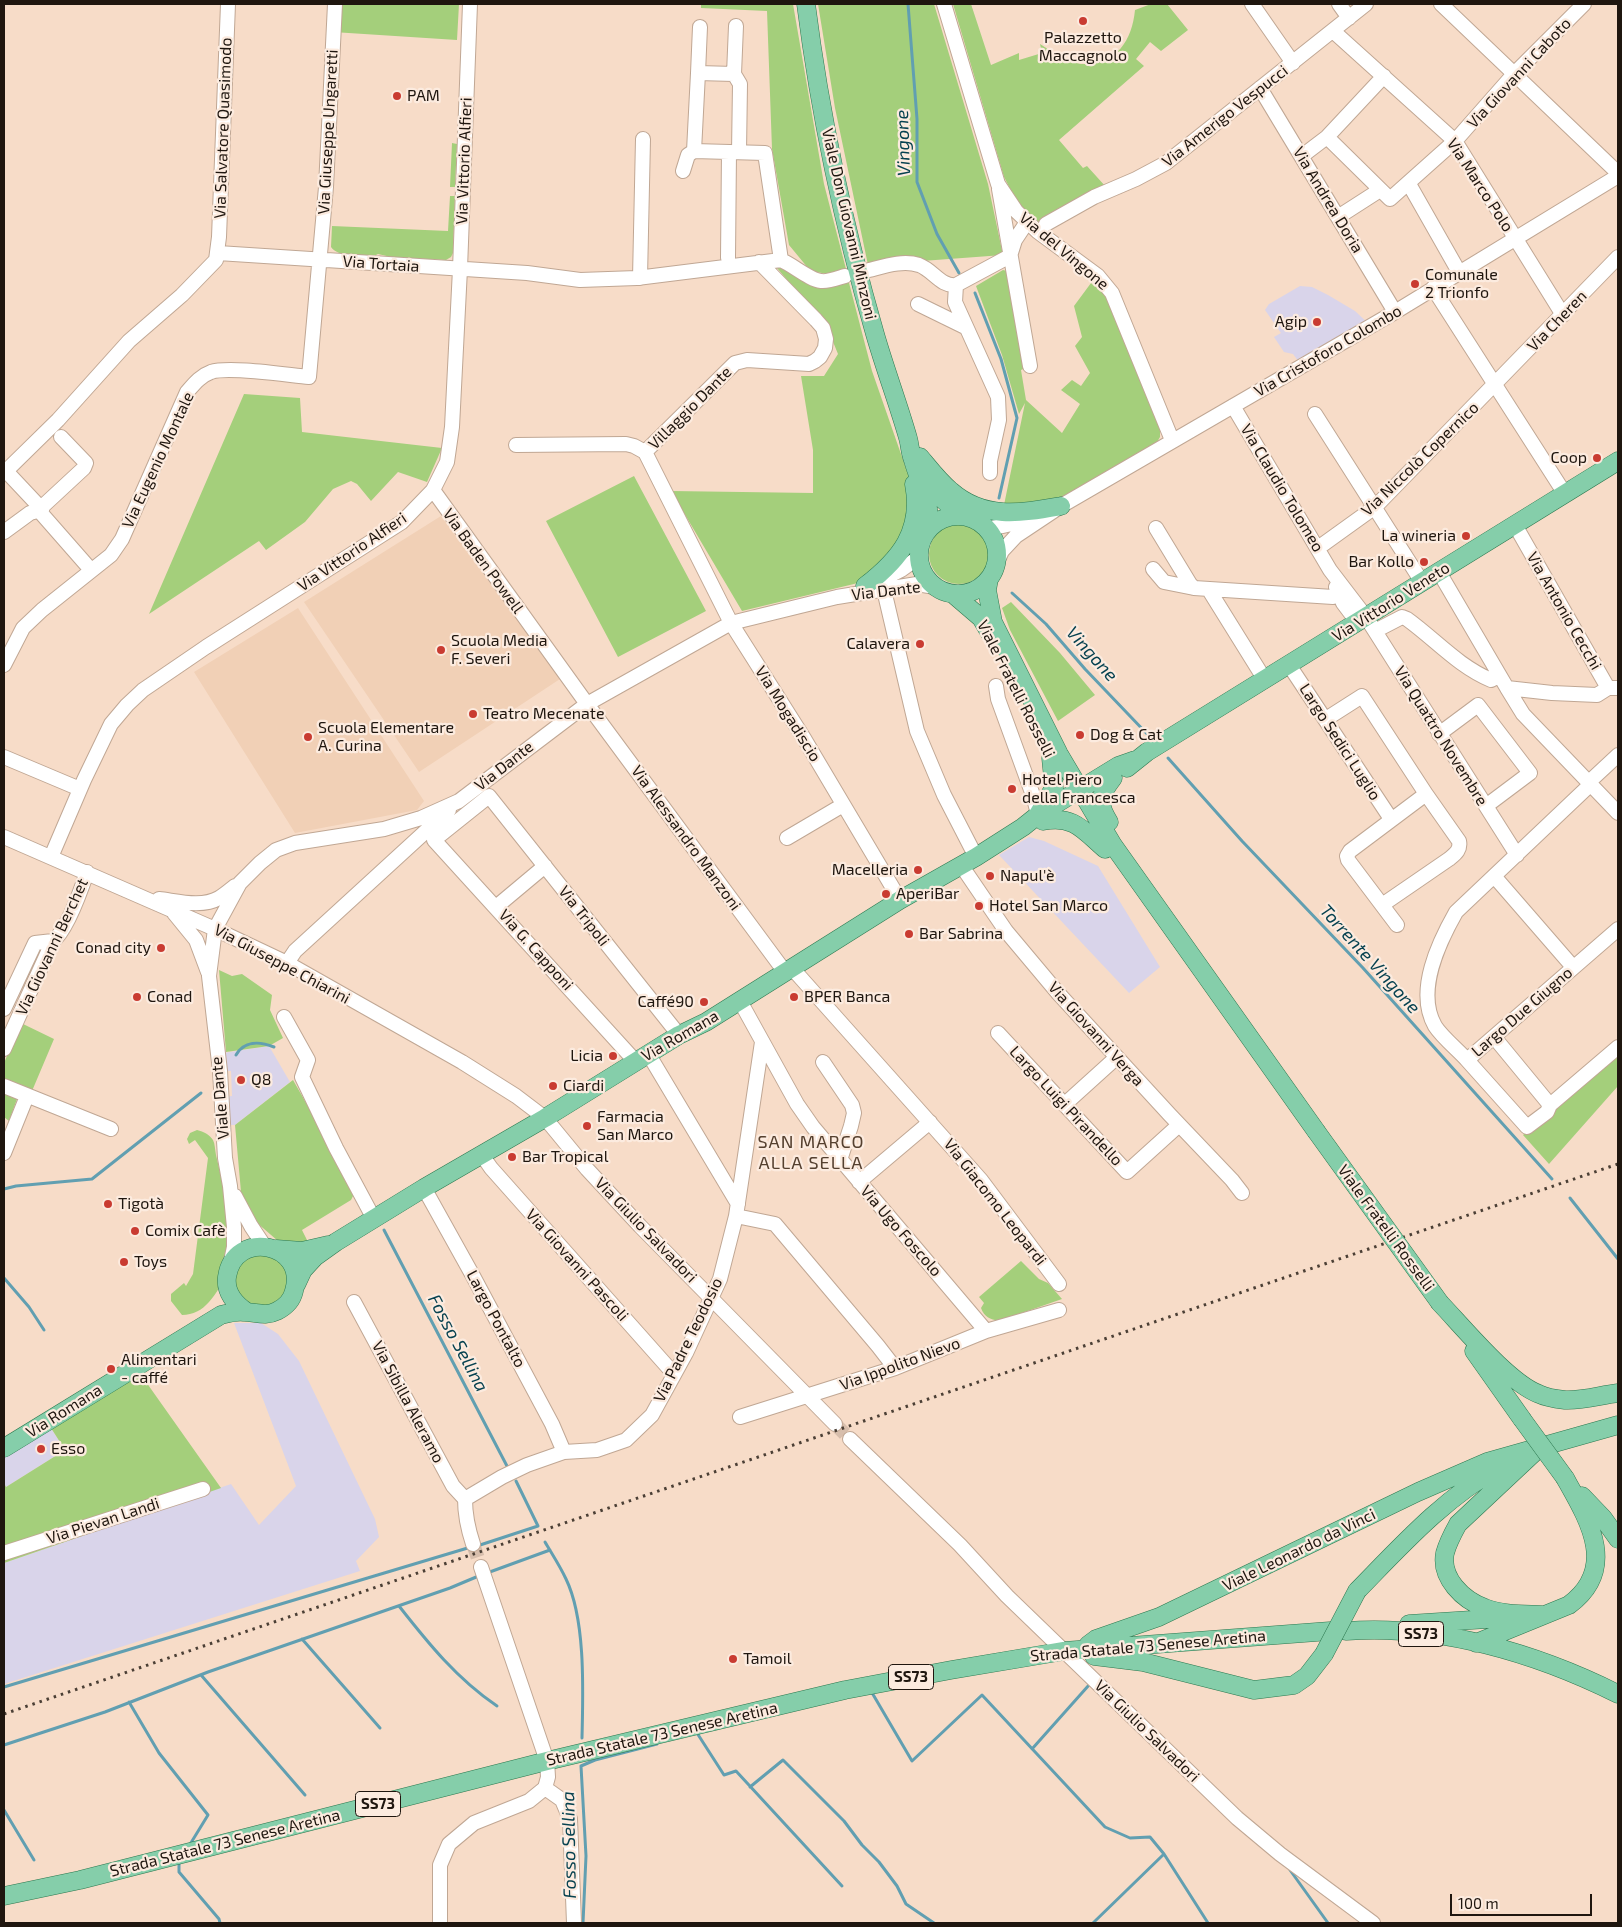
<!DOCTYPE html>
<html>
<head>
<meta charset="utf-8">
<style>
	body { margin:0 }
	#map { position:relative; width:1622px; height:1927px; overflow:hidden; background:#f7dcc8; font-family:"Exo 2",sans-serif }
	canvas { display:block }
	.frame { position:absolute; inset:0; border:5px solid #1f160f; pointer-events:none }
	.scale { position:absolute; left:1450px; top:1894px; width:142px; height:22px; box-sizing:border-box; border:2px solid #1f160f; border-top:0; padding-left:6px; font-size:15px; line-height:18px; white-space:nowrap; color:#1f160f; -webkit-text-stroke:4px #fcebdf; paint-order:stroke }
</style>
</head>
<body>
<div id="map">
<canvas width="1622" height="1927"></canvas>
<div class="frame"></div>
<div class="scale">100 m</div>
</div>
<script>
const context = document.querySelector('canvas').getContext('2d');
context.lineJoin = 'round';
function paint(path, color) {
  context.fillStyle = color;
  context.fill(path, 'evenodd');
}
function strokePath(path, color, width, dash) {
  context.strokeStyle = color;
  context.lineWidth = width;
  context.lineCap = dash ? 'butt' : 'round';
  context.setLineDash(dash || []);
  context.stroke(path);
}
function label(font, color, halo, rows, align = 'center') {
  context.font = font + ' "Exo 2",sans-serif';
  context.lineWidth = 4.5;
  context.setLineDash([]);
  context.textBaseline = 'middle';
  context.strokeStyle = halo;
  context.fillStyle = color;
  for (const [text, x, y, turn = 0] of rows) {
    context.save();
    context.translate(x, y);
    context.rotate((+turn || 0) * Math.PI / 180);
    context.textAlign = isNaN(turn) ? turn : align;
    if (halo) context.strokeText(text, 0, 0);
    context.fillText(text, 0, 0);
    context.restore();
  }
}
paint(new Path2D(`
	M1300,286L1312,287L1328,295L1355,311L1371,326L1302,366L1293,354L1284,352L1274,337L1281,333L1265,310L1269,304Z
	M1029,837L1044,841L1098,866L1160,967L1129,993L999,855Z
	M269,1046L290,1082L235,1125H223L222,1097L232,1096L231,1071H220L217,1054Z
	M234,1323H261L278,1334L299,1361L375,1519L379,1537L356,1561L360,1571L4,1684V1563L231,1484L259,1525L296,1486Z
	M47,1422L65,1450L6,1487L4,1483V1448Z`), '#d9d4ea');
paint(new Path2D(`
	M441,516L560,679L419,772L304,602Z
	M298,608L424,801L417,810L295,833L194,672Z`), '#f1d0b6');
paint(new Path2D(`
	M335,4H459L457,40L333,32Z
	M701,4H793L824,184L846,269L828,274L816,272L808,268L789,245L772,149L767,11L701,8Z
	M818,4H934L988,184L1003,255L868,265L835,108Z
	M953,4H971L991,65L1019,53V60L1042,53L1040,44C1050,51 1070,63 1082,64C1116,65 1132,41 1135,10L1151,4H1167L1188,30L1161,51L1150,42L1136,59L1144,66L1059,140L1083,168L1087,166L1106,187L1041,227L1016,200L1004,177Z
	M452,143L457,144L455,187H450Z
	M450,196H455L453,253L451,257L446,260L391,257L378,254L374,256C360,255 339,258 331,247L332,226L448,231Z
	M779,265L822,285L848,279L872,371L909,477L912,505L897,551L858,583L742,611L671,491L813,493V450L801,376H824L838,354L827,327L777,268Z
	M1003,270L1007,271L1030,366L1021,370L1026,400L1062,433L1080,404L1061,390L1072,380L1081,386L1090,373L1075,346L1082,337L1074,306L1091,283L1103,291L1110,302L1160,430V437L1156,444L1058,501L1004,505L1025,403L1019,414L1002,355L976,286Z
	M244,394L300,398L302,432L442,448L427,482L398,472L371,501L357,484L351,481L333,489L305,522L266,550L259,541L149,614Z
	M634,476L706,611L618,657L546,521Z
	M929 554a30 30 0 1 1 60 0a30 30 0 1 1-60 0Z
	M1011,602L1060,653L1095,695L1058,721L1010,630L1002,608Z
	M219,970L232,976L242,974L272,995L270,1010L283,1038L269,1046L226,1052Z
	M21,1023L54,1039L32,1091L4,1081V1063Z
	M1618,1056V1086L1549,1164L1523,1135Z
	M293,1080L356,1190L351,1200L302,1230L309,1244L278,1241L256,1222L242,1203L235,1125Z
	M4,1093L17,1099L9,1121L4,1117Z
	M197,1130C204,1132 209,1134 213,1140C215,1144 215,1150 216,1155C226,1196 242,1269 209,1302C202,1310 193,1315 182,1315L171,1301V1294L184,1283L186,1286L193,1274L208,1158L195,1140L189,1144L187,1139L190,1133Z
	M249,1255L274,1256C278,1260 285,1266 287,1271C292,1290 278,1309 258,1307C240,1306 227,1281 238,1266C241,1262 245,1259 249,1255Z
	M1021,1261L1039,1279L1048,1283L1062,1299L999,1321C990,1319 984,1317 981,1308L984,1303L979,1297Z
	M139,1372L221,1488L4,1563V1483L6,1487L65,1450L51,1428Z`), '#a4cf7b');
strokePath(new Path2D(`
	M908,4L917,119V182L937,234L959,273
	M975,293L1001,359L1017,418L999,498
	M1012,593L1046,624L1085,669L1150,737
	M1168,758L1242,841L1363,968L1552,1179
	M236,1055C244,1041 259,1041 274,1047
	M4,1189L16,1186L92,1179L201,1093
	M1570,1198L1618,1259
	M384,1230L508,1468
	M4,1278L29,1307L44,1330
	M545,1542C552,1554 560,1566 566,1579C586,1620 583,1693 582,1738
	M477,1546L538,1526L516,1481
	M487,1573L550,1550
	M399,1606C428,1643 457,1679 497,1706
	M302,1639L380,1728
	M201,1675L305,1795
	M4,1687L471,1547
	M871,1691L912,1761L982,1695L1105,1827L1130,1838L1150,1837L1164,1854L1208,1923
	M129,1702L159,1753L208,1815L189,1846
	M697,1733L724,1775L736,1771L842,1886
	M4,1745L105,1712L208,1672L450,1588L481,1575
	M1032,1749L1089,1685
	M750,1787L783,1760L844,1821L862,1845L879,1862L897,1886L906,1904L934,1923
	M4,1810L34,1860
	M179,1861V1872L219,1919L220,1923
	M1290,1870L1328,1923
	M583,1923L586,1856L581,1766L595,1760L657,1744
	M1093,1923L1164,1854`), '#619fb1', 3);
strokePath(new Path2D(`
	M835,1424L850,1439
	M473,1544L481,1567`), '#d7beac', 14, [14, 7]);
const minor = new Path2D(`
	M944,4L998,184L1016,211L1037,231L1098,276L1112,293L1172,440
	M1252,4L1293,63
	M1339,4L1349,18
	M1441,4L1618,173
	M1333,31L1455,141L1563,315
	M698,73L700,27
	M734,74L736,26
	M1260,88L1395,312
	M1327,137L1390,199L1455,141L1514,74L1584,4
	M739,152L740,84L734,74L698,73L694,151L765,153L781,260
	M1302,156L1327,137L1384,76
	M683,171L688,155L694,151
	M1409,184L1459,272
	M999,189L1030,366
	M1338,217L1380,190
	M1046,224L1094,197L1136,179L1166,163L1366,4
	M218,253L527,273L580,280L637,278L781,260C793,265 810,280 821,281C828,282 838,278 845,276
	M728,258L729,152
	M759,262L816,320L823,328L826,339L825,348L820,357L815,361L809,364L747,360L735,363L645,452L731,623L805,740L900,900
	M869,270C885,266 903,260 919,265C933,270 941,287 956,285L1010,256L1015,240L1027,222
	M640,278L643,139
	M956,285L955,302L998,397L999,420L990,461V473
	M1433,288L1565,494
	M918,304L965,327
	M1233,406L1330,570L1366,617L1517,855
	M1315,414L1422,582
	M516,445L626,444L634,446L645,452
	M6,471L37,504L41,513
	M4,473L58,420L129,341L182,295L216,260L219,237L228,4
	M433,490L587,704L785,972
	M41,513L43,506L84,468L86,463L61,437
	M1515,525L1608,688H1618
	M986,528C1003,528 1018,522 1034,516
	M1156,528L1190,584L1194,588L1333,597L1339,594
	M4,532L30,513L37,511L41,513L91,570
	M1318,548L1375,507L1618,257
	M994,569L1002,551L1016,536L1061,506L1395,312L1618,176
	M1153,569L1164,582L1194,588
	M1439,572L1507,688L1552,693L1597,695L1608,688
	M875,583L901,570L919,557
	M1336,587L1343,603L1352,615L1366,617
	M884,590L917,731L944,795L976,857
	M1209,590L1265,680
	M1375,631L1402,617L1407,619C1436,640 1458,666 1491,680L1499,676
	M4,665L23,628L42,610L111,555L122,539L187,392C194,384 200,376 211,372C229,366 287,375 309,377L326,187L335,4
	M1289,665L1391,819
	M996,686L998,699L1034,798L1038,815
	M1507,688L1523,714L1618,813
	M1326,719L1362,696L1426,794L1350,851L1347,856L1348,860L1397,925
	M1439,734L1478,705L1530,773L1486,806
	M4,757L80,789
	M1589,782L1618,755
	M1591,784L1456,912C1439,942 1415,991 1435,1026C1442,1037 1458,1050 1467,1060L1618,929
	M4,837L215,929L287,963L462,1062L516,1096L545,1118L587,1169L640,1226L835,1424
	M787,838L843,805
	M51,857L84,780L111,724L127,705L143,690L206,647L402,522L433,490L447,462L452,427L460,269L470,4
	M961,865L1006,931L1058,993L1170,1115L1232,1180L1242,1193
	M1494,876L1573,967
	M159,899C177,901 202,908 219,898C224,895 230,890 235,886
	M1382,905L1449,859C1455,854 1461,850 1459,841L1426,794
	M496,907L545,866
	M174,913L196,940L208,972
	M287,963L295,951L449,810
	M792,968L981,1180L1059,1284
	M740,1001L797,1104L813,1127L986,1331
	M4,1009L35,943L53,941
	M284,1017L308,1060L302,1077L336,1148L374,1219
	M998,1033L1127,1172L1179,1125
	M1494,1037L1550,1105L1618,1047
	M4,1049L53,941C67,930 81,890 87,872
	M649,1055L738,1204
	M1467,1060L1527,1127L1547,1112L1550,1105
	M636,1062L434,840L489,796L679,1035
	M823,1062L852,1105L854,1113L851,1126L840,1160
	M4,1086L111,1129
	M1065,1104L1117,1057
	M4,1153L27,1096
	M482,1155L491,1168L674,1374
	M859,1182L930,1122
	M424,1188L473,1276L552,1424L564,1452
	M235,1196L251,1226L265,1247
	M736,1216L775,1224L878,1346L895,1368
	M230,1266L234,1247V1227L230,1186L225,1158L220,1071L209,976L215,929L240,883L260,863L276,850L295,843L384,829L421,818L459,801L587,704L731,623L837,597L917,584L935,587
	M354,1302L453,1486L465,1499
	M740,1417L895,1368L986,1331L1059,1310
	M850,1439L960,1545L1007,1596L1237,1818L1280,1854L1373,1923
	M473,1544C468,1529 465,1516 465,1499L502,1477L527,1465L564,1452L597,1450L626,1440L652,1415L686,1353L720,1279L736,1216L762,1042
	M4,1553L203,1489
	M481,1567L547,1761L548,1777L545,1788
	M545,1788L562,1800L570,1819L574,1923
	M440,1923V1865L449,1844L474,1823L529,1801L545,1788`);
const major = new Path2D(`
	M806,4C820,114 844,227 875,334C885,369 898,403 908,438C910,445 910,453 913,460C920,485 932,502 928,529
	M920,457C930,469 939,481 951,491C984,520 1021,513 1061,506
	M930,481L938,495L961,516
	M919 555a39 39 0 1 1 78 0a39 39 0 1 1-78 0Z
	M989,579L987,590L993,622L1059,754L1113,845L1316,1131
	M865,586C900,559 923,531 914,484
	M953,594L981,618L991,635
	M1127,768L1147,752L1618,461
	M1039,813L1054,788L1051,758
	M1043,821C1074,815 1083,830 1105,849
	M1109,822C1097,803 1099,796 1113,778
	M276,1249L302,1251L328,1245
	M296,1285L303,1270L315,1257L336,1242L424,1188L545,1118L679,1035L706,1022L900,900L976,857L1023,827L1038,815L1118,766L1135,760
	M1440,1303C1463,1327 1509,1383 1539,1394C1547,1398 1556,1399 1565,1400C1582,1401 1601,1395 1618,1393
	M1474,1351L1522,1419
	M4,1448L221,1315C229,1313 236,1311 244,1312C256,1312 265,1317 277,1311C285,1307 292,1300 294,1291C308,1243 234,1228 227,1277C225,1292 235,1304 247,1312
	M1538,1449L1458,1524C1453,1533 1448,1542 1445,1553C1440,1578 1463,1600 1485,1608C1503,1615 1524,1614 1543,1615
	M1582,1496L1603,1518L1618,1539
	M1357,1591C1401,1546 1445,1497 1500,1467
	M1409,1624L1503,1618
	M1346,1631C1438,1624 1536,1653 1618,1694
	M1476,1643L1569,1605C1619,1568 1588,1519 1565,1478
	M1088,1645L1096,1639L1159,1617L1418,1492L1487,1462L1618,1425
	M1094,1656L1143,1662L1254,1690L1294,1685L1307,1676L1324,1654
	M4,1896L80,1880L547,1761L845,1690L951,1670L1064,1651L1330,1631`);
strokePath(minor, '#c0a794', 16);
strokePath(major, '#2c784f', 19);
strokePath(minor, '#fff', 14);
strokePath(major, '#85ceaa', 18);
strokePath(new Path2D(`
	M4,1714L1618,1164`), '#4b3f35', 3, [2.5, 5]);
const majorBridge = new Path2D(`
	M1316,1131L1440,1303
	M1522,1419L1565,1478
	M1324,1654L1357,1591`);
strokePath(majorBridge, '#2c784f', 19, []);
strokePath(majorBridge, '#85ceaa', 18);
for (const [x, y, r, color] of [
	[1083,21,5,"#c93b31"],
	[397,96,5,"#c93b31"],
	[1415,284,5,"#c93b31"],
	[1317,322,5,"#c93b31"],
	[1597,458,5,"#c93b31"],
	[1466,536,5,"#c93b31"],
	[1424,562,5,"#c93b31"],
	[920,644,5,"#c93b31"],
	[441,650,5,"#c93b31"],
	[473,714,5,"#c93b31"],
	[1080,735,5,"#c93b31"],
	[308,737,5,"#c93b31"],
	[1012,789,5,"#c93b31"],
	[918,870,5,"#c93b31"],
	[990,876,5,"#c93b31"],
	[886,894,5,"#c93b31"],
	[979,906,5,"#c93b31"],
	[909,934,5,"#c93b31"],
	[161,948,5,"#c93b31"],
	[137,997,5,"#c93b31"],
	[794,997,5,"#c93b31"],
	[704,1002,5,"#c93b31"],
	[613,1056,5,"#c93b31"],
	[241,1080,5,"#c93b31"],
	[553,1086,5,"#c93b31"],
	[587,1126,5,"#c93b31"],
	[512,1157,5,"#c93b31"],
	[108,1204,5,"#c93b31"],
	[135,1231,5,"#c93b31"],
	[124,1262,5,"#c93b31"],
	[111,1369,5,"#c93b31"],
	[41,1449,5,"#c93b31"],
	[733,1659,5,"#c93b31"]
]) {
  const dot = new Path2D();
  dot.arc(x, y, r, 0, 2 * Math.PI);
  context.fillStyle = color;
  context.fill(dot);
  strokePath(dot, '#fcebdf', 2);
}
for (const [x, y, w] of [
	[1421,1634,45],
	[911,1677,45],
	[378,1804,45]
]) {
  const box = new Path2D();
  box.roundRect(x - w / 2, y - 12.5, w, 25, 4);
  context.fillStyle = '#fcebdf';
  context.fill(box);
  strokePath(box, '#1f160f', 1);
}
label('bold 15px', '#1f160f', null, [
	["SS73",1421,1634],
	["SS73",911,1677],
	["SS73",378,1804]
]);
label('16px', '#1f160f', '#fcebdf', [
	["Palazzetto",1083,38,"center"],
	["Maccagnolo",1083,56,"center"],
	["PAM",407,96],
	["Comunale",1425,275],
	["2 Trionfo",1425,293],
	["Agip",1307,322,"right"],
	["Coop",1587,458,"right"],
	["La wineria",1456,536,"right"],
	["Bar Kollo",1414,562,"right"],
	["Scuola Media",451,641],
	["F. Severi",451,659],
	["Calavera",910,644,"right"],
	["Teatro Mecenate",483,714],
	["Scuola Elementare",318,728],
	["A. Curina",318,746],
	["Dog & Cat",1090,735],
	["Hotel Piero",1022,780],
	["della Francesca",1022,798],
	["Macelleria",908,870,"right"],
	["Napul'è",1000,876],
	["AperiBar",896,894],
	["Hotel San Marco",989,906],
	["Bar Sabrina",919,934],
	["Conad city",151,948,"right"],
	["Conad",147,997],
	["BPER Banca",804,997],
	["Caffé90",694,1002,"right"],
	["Licia",603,1056,"right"],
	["Q8",251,1080],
	["Ciardi",563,1086],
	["Farmacia",597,1117],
	["San Marco",597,1135],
	["Bar Tropical",522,1157],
	["Tigotà",118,1204],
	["Comix Cafè",145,1231],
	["Toys",134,1262],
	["Alimentari",121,1360],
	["- caffé",121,1378],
	["Esso",51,1449],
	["Tamoil",743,1659]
], 'left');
label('16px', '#1f160f', '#fcebdf', [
	["Via Giovanni Caboto",1519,73,-47],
	["Via Amerigo Vespucci",1225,116,-38],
	["Via Salvatore Quasimodo",223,128,-88],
	["Via Giuseppe Ungaretti",328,132,-87],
	["Via Vittorio Alfieri",464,161,-88],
	["Via Marco Polo",1480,185,57],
	["Via Andrea Doria",1328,200,59],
	["Viale Don Giovanni Minzoni",849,224,77],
	["Via del Vingone",1064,251,40],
	["Via Tortaia",381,264,4],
	["Via Cheren",1557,321,-46],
	["Via Cristoforo Colombo",1328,351,-30],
	["Villaggio Dante",690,408,-45],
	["Via Niccolò Copernico",1420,459,-44],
	["Via Eugenio Montale",158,460,-65],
	["Via Claudio Tolomeo",1282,488,59],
	["Via Vittorio Alfieri",352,552,-34],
	["Via Baden Powell",483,561,54],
	["Via Dante",886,591,-7],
	["Via Vittorio Veneto",1391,602,-32],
	["Via Antonio Cecchi",1564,611,60],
	["Viale Fratelli Rosselli",1016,689,63],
	["Via Mogadiscio",788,714,58],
	["Via Quattro Novembre",1441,736,58],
	["Largo Sedici Luglio",1340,742,57],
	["Via Dante",504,766,-38],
	["Via Alessandro Manzoni",686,838,54],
	["Via Tripoli",584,916,52],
	["Via Giovanni Berchet",52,947,-65],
	["Via G. Capponi",536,950,48],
	["Via Giuseppe Chiarini",282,964,28],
	["Largo Due Giugno",1522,1012,-41],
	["Via Giovanni Verga",1096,1034,48],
	["Via Romana",680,1036,-30],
	["Viale Dante",220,1098,-95],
	["Largo Luigi Pirandello",1066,1106,47],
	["Via Giacomo Leopardi",995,1202,52],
	["Viale Fratelli Rosselli",1386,1228,54],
	["Via Giulio Salvadori",646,1230,46],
	["Via Ugo Foscolo",901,1231,49],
	["Via Giovanni Pascoli",577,1265,48],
	["Largo Pontalto",496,1319,62],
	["Via Padre Teodosio",688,1340,-64],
	["Via Ippolito Nievo",900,1364,-20],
	["Via Sibilla Aleramo",408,1402,62],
	["Via Romana",64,1411,-32],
	["Via Pievan Landi",103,1521,-18],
	["Viale Leonardo da Vinci",1299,1550,-26],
	["Strada Statale 73 Senese Aretina",1148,1646,-5],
	["Via Giulio Salvadori",1147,1731,44],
	["Strada Statale 73 Senese Aretina",662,1734,-13],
	["Strada Statale 73 Senese Aretina",225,1843,-14]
]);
label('italic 18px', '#074250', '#fcebdf', [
	["Vingone",903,143,-92],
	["Vingone",1092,654,48],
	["Torrente Vingone",1370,959,48],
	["Fosso Sellina",458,1343,62],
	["Fosso Sellina",569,1845,-91]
]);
context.letterSpacing = '1px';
label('18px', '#55402f', '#fcebdf', [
	["SAN MARCO",811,1142],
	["ALLA SELLA",811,1163]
]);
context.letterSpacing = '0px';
</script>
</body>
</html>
